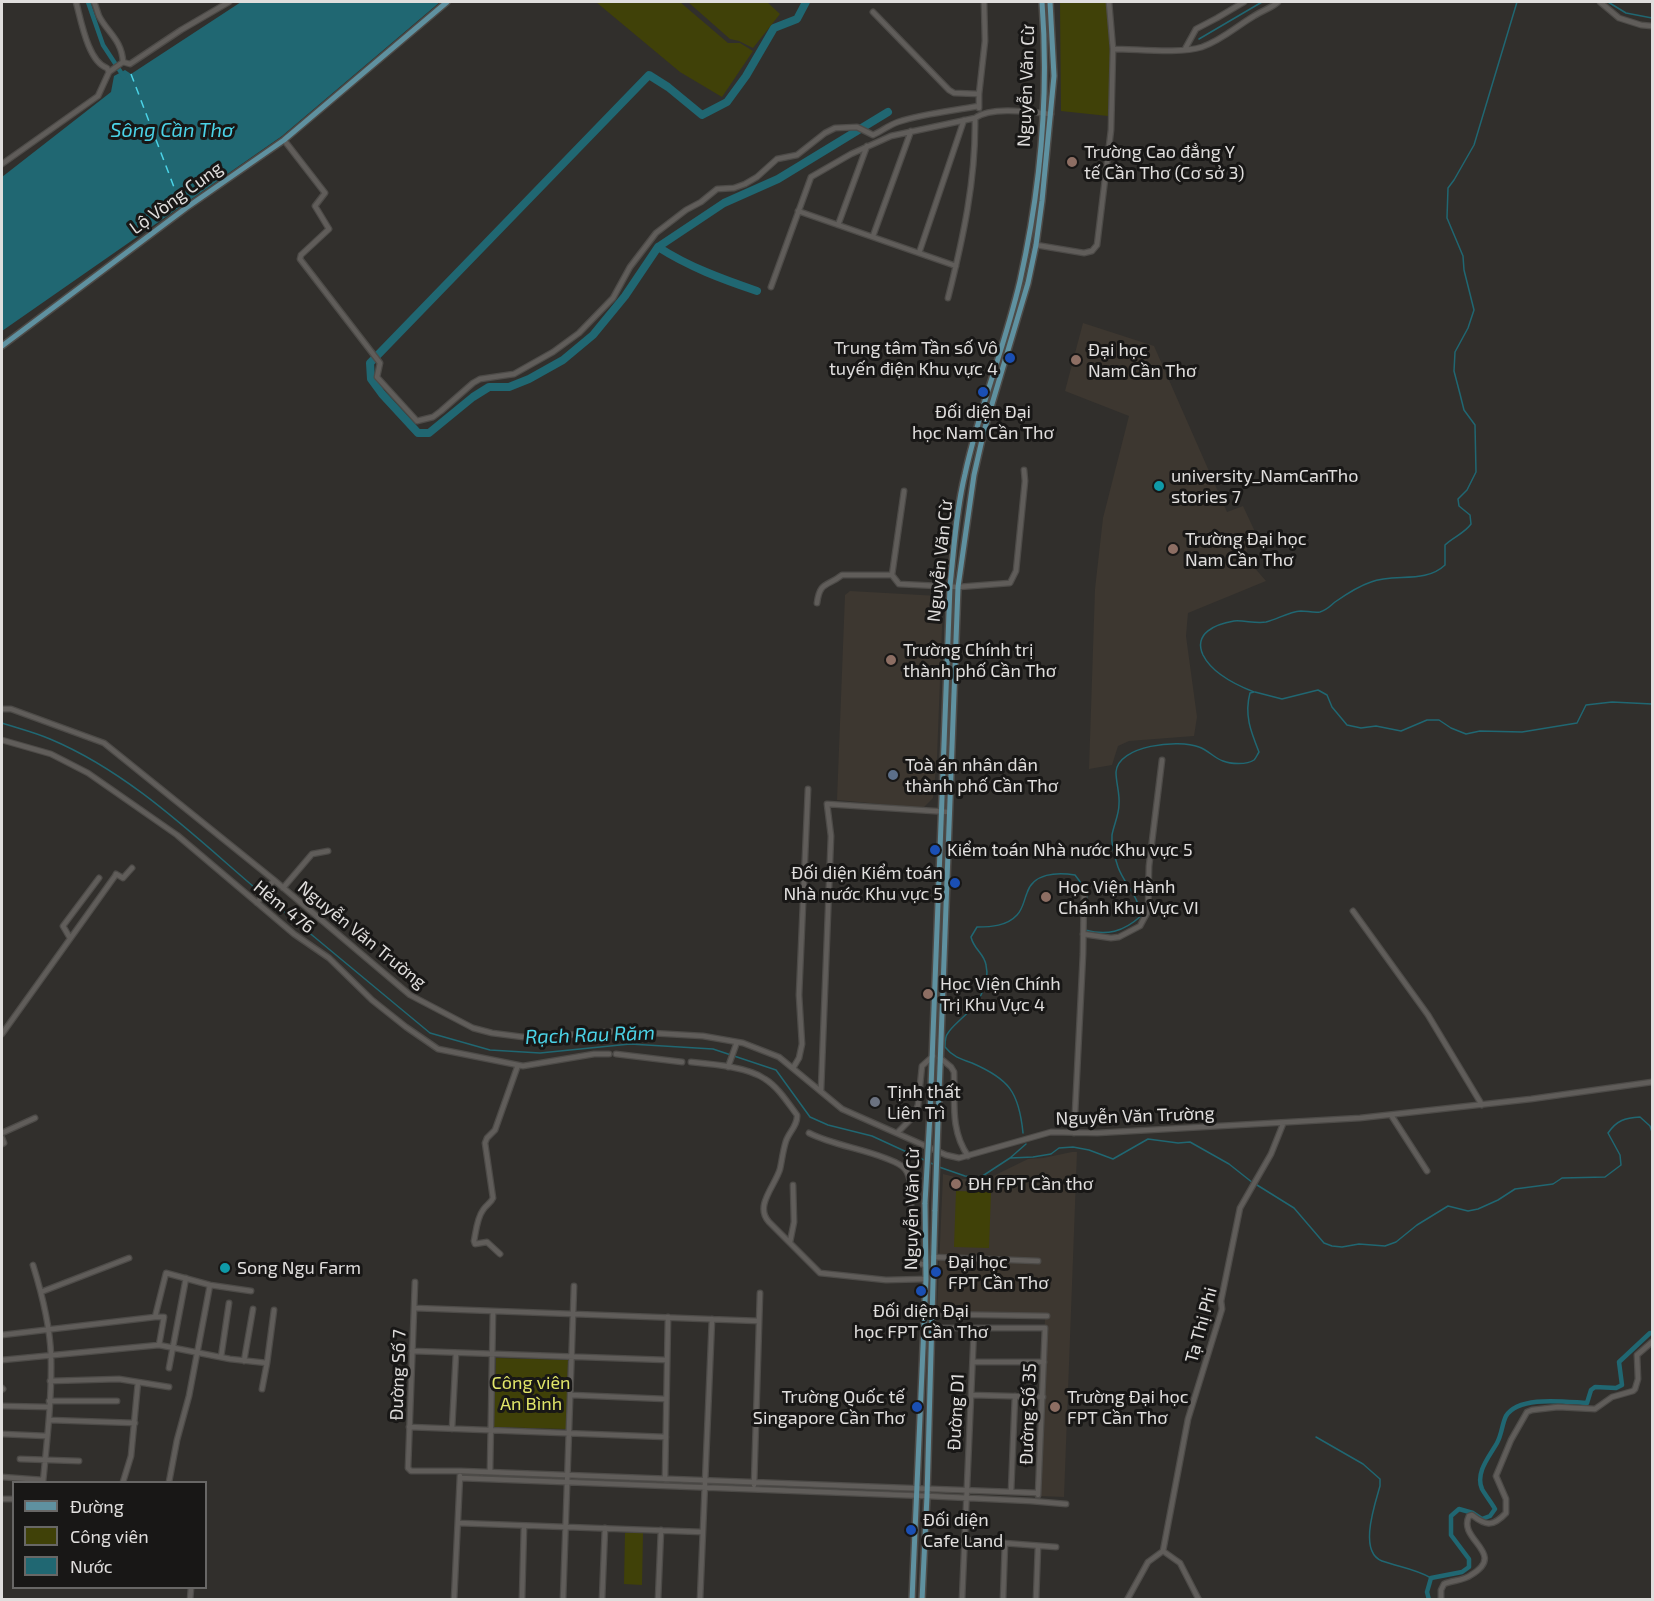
<!DOCTYPE html>
<html>
<head>
<meta charset="utf-8">
<style>
	body { margin:0 }
	#map { position:relative; width:1654px; height:1601px; overflow:hidden; background:#312f2c; font-family:"Exo 2",sans-serif }
	canvas { display:block }
	.frame { position:absolute; inset:0; border:3px solid #e0dedd; pointer-events:none }
	.legend { position:absolute; left:12px; top:1481px; width:195px; height:108px; box-sizing:border-box; background:#181716; border:2px solid #686766; margin:0; padding:8px 10px; list-style:none; font-size:18px; color:#e0dedd }
	.legend li { display:flex; align-items:center; gap:12px; height:30px }
	.legend b { width:30px; border:2px solid #686766 }
</style>
</head>
<body>
<div id="map">
<canvas width="1654" height="1601"></canvas>
<div class="frame"></div>
<ul class="legend">
<li><b style="height:8px;background:#5f91a0"></b>Đường</li>
<li><b style="height:16px;background:#404108"></b>Công viên</li>
<li><b style="height:16px;background:#206772"></b>Nước</li>
</ul>
</div>
<script>
const context = document.querySelector('canvas').getContext('2d');
context.lineJoin = 'round';
function paint(path, color) {
  context.fillStyle = color;
  context.fill(path, 'evenodd');
}
function strokePath(path, color, width, dash) {
  context.strokeStyle = color;
  context.lineWidth = width;
  context.lineCap = dash ? 'butt' : 'round';
  context.setLineDash(dash || []);
  context.stroke(path);
}
function label(font, color, halo, rows, align = 'center') {
  context.font = font + ' "Exo 2",sans-serif';
  context.lineWidth = 6;
  context.setLineDash([]);
  context.textBaseline = 'middle';
  context.strokeStyle = halo;
  context.fillStyle = color;
  for (const [text, x, y, turn = 0] of rows) {
    context.save();
    context.translate(x, y);
    context.rotate((+turn || 0) * Math.PI / 180);
    context.textAlign = isNaN(turn) ? turn : align;
    if (halo) context.strokeText(text, 0, 0);
    context.fillText(text, 0, 0);
    context.restore();
  }
}
paint(new Path2D(`
	M1083,323L1154,346L1227,512L1243,506L1257,536L1248,541L1246,558L1266,581L1188,613L1186,636L1197,717L1194,736L1129,741L1118,746L1112,765L1089,769L1095,589L1103,518L1129,416L1065,391Z
	M850,591L939,596L943,601L937,758L933,798L923,808L837,800L845,595Z
	M1072,1152H1077L1064,1497L1039,1496L1045,1318L937,1314L943,1174L963,1179H987L1028,1159L1043,1158Z`), '#3d3730');
paint(new Path2D(`
	M596,2H680L728,43H740L753,51L722,97L680,72Z
	M688,2H767L780,14L753,48L739,41L730,39Z
	M1060,2H1107L1111,71L1108,116L1061,111Z
	M956,1191L991,1192L989,1248L954,1247Z
	M496,1358L568,1360L566,1429L494,1427Z
	M625,1533H643L642,1585L624,1584Z`), '#404108');
paint(new Path2D(`
	M241,2H440L282,136L2,331V177L111,92L114,76L125,70L131,74Z`), '#206772');
strokePath(new Path2D(`
	M1608,2L1626,13L1652,18
	M1199,39L1262,2
	M1255,692L1282,699L1318,690L1327,695L1332,707L1347,725L1361,728L1376,726L1401,731L1427,720H1439L1451,728L1466,734L1480,731L1522,732L1577,723L1586,705L1612,702L1652,704
	M2,723C17,728 34,732 50,739C131,773 195,837 261,893
	M265,896L430,1033L490,1050L540,1053L630,1044L713,1049L776,1070L810,1117L828,1125L872,1136L935,1165
	M1085,930C1107,936 1123,932 1141,916C1139,896 1124,884 1118,867C1115,858 1111,844 1112,835C1114,824 1119,815 1119,804C1120,794 1116,783 1116,772C1118,745 1179,739 1199,747C1208,750 1214,758 1223,761C1230,764 1247,765 1254,760C1256,758 1257,755 1259,752C1251,732 1244,715 1250,693L1254,692C1236,685 1212,673 1203,655C1193,633 1216,624 1234,621C1244,620 1256,624 1266,622C1278,619 1288,612 1301,611C1307,611 1313,613 1320,612C1327,610 1329,607 1335,602C1345,595 1359,586 1371,582C1395,573 1425,584 1445,565V545C1453,537 1465,533 1471,524L1470,515L1459,506L1458,499L1467,490L1476,472L1475,425L1464,410L1460,394L1454,371L1455,352L1468,328L1474,310L1464,270L1463,256L1447,218L1448,188L1454,180L1474,145L1517,2
	M1023,1133C1019,1092 1009,1079 972,1063C960,1059 952,1056 945,1047C945,1043 945,1036 948,1033C951,1028 957,1023 961,1019C976,1006 991,986 986,965C984,953 974,950 971,937L977,927C991,927 1007,926 1017,915C1023,909 1024,900 1027,893C1033,873 1057,872 1075,875L1087,891L1086,911
	M1010,1158L1026,1144
	M939,1167L965,1176L981,1177L1010,1158L1033,1157L1051,1154L1059,1148L1073,1147L1089,1150L1113,1159L1148,1139L1178,1143L1190,1142L1229,1164L1253,1183
	M1257,1185L1294,1208L1324,1243L1332,1246L1342,1247L1359,1244L1385,1246L1396,1242L1417,1225L1448,1206L1468,1211L1478,1209L1498,1200L1515,1189L1553,1184L1562,1178L1605,1177L1621,1165L1620,1155L1608,1133C1617,1120 1625,1118 1640,1117L1650,1126L1652,1132
	M1316,1437L1363,1464L1380,1479V1486C1375,1504 1358,1552 1382,1561C1399,1567 1416,1569 1431,1578`), '#206772', 1.5);
strokePath(new Path2D(`
	M88,2L103,45L124,77
	M1429,1600L1427,1592L1431,1578L1462,1572L1469,1567V1559L1451,1535V1516L1459,1509L1473,1513L1482,1519L1490,1516L1495,1509C1491,1502 1486,1496 1482,1489C1475,1473 1489,1457 1497,1443C1502,1434 1502,1424 1506,1416C1519,1395 1566,1402 1587,1403L1591,1390L1595,1387L1616,1388L1622,1385L1619,1362L1650,1333H1652`), '#206772', 4.5);
strokePath(new Path2D(`
	M806,2L797,19L774,28L746,76L727,102L702,115L668,87L649,75L370,363L371,379L382,394L418,433H429L473,397L489,387H509L529,379L563,360L593,335L625,296L658,247L724,203L778,179L888,112
	M658,247C689,267 722,279 757,291`), '#206772', 8);
strokePath(new Path2D(`
	M131,74L177,195`), '#4bd3e7', 1.5, [8, 6]);
const minor = new Path2D(`
	M76,2C81,20 88,62 107,68L109,72
	M94,2C96,6 97,11 99,16C107,32 122,40 123,62
	M1600,2L1619,18L1641,25L1652,26
	M873,12L949,90L954,93L979,94V108
	M1113,49C1138,49 1180,54 1202,47C1222,40 1237,26 1254,16C1263,10 1270,9 1278,2
	M1185,49L1196,29L1217,18L1244,2
	M979,94L985,41L984,2
	M284,140L325,193L315,206L329,229L301,255L300,259L380,363L377,377L417,421L433,417L441,411L473,383L480,379L514,374L553,352L579,333L613,298L630,267L656,233L686,210L701,202L717,189L734,188L745,184L757,177L777,159L797,155L825,133L835,128L857,127L873,135C882,131 889,125 898,122C925,113 952,111 979,106
	M2,164L98,96L109,72L123,62L130,64L181,30L229,2
	M798,211L956,266
	M838,225L867,146
	M873,236L911,131
	M1036,245L1084,253L1092,251L1097,245L1111,130L1113,49L1109,2
	M919,253L964,120
	M771,287L811,177L851,154L891,136L975,118C992,106 1031,112 1051,114
	M948,298C963,239 976,179 975,118
	M904,491L892,575L899,584L958,587L1010,583L1016,571L1025,481L1024,470
	M817,603C820,581 827,587 842,575H892
	M2,709H11L104,743L274,880L410,995L473,1028L492,1033L531,1038L617,1031L703,1036L743,1043L779,1057L842,1109L946,1155L959,1158L1051,1132L1097,1133L1360,1118L1531,1099L1652,1082
	M2,740L51,754L88,773L177,835L294,934L329,958L372,1000L406,1027L438,1049L523,1066L594,1054H609
	M283,888L312,854L328,851
	M257,903L274,880
	M1353,911L1428,1015L1482,1105
	M1083,934L1111,938L1119,937L1140,926L1148,911L1149,866L1162,760
	M70,938L63,926L99,878
	M2,1034L115,876L116,874L123,878L132,868
	M616,1054L682,1062
	M940,1058L951,1067L954,1072C955,1102 950,1130 968,1156
	M691,1062C712,1064 748,1067 765,1079C778,1087 788,1103 797,1115C798,1125 789,1132 786,1141C783,1150 782,1160 780,1169C775,1186 754,1206 769,1222L820,1273L886,1280L926,1279
	M728,1067L737,1042
	M793,1068L799,1058L802,1044L799,995L808,789
	M821,1090L831,836L827,804L949,812
	M1391,1115L1427,1171
	M2,1133L35,1118
	M809,1133C833,1145 860,1148 885,1158C892,1161 900,1163 905,1169C909,1174 910,1180 911,1186V1256L916,1263L926,1265
	M897,1133L914,1116L918,1105L922,1066L933,1056
	M1074,1133L1083,954L1084,891
	M2,1138L4,1143L2,1144
	M790,1242L794,1222L793,1185
	M500,1254L487,1242L475,1244L474,1241C476,1231 477,1218 483,1210C486,1205 491,1203 493,1198L485,1143L487,1138L495,1130L518,1065
	M933,1257L1038,1261
	M33,1265C42,1294 50,1325 51,1356C52,1398 47,1441 43,1482
	M415,1282L408,1468L411,1471H461L1038,1493
	M41,1292L129,1258
	M414,1308L759,1321
	M932,1314L1047,1316
	M155,1317H164L159,1345
	M931,1328H1045L1038,1495
	M2,1335L155,1317L166,1273L210,1285L251,1291
	M412,1351L667,1360
	M221,1357L229,1303
	M2,1360L159,1345L230,1359L267,1363L274,1310
	M244,1361L253,1309
	M973,1362H1044
	M169,1368L186,1278
	M50,1381L119,1379L169,1387
	M2,1388L3,1389
	M262,1389L267,1363
	M571,1395L666,1399
	M971,1395L1043,1397
	M49,1401H117
	M2,1406L49,1407
	M49,1420L135,1423
	M409,1427L666,1437
	M452,1429L456,1353
	M2,1434L47,1436
	M20,1459L79,1461
	M490,1472L493,1311
	M2,1477L43,1480
	M460,1478L927,1496L1031,1501L1066,1504
	M665,1479L668,1317
	M123,1482L131,1456L138,1382
	M169,1482L177,1440L189,1396L210,1285
	M754,1485L760,1293
	M1011,1492L1015,1396
	M2,1499H14
	M458,1523L702,1532
	M964,1540L1056,1547
	M1163,1551L1180,1563L1199,1600
	M190,1600L191,1588
	M454,1600L460,1476
	M522,1600L524,1526
	M563,1600L574,1286
	M602,1600L605,1528
	M658,1600L661,1530
	M700,1600L712,1319
	M962,1600L974,1328
	M1003,1600L1005,1543
	M1036,1600L1038,1546
	M1127,1600L1148,1562L1163,1551L1188,1419L1222,1309L1221,1301L1240,1208L1271,1154L1283,1124
	M1441,1600V1590L1444,1584C1453,1580 1463,1581 1471,1575C1508,1553 1457,1540 1469,1516L1472,1515C1486,1526 1493,1527 1506,1513V1499L1496,1476L1511,1440L1527,1412L1532,1410L1558,1407L1595,1409L1612,1397L1633,1391L1635,1389L1638,1379L1637,1355L1652,1342`);
const major = new Path2D(`
	M2,346L186,208L284,140L447,2
	M930,1114L950,586C954,549 956,511 965,474C979,409 1005,346 1020,281C1040,191 1049,94 1042,2
	M938,1120L958,587L974,475L984,431L1028,283L1036,245L1042,201L1054,76L1050,2
	M912,1600L926,1279L925,1203
	M922,1600L927,1496L935,1210`);
strokePath(minor, '#4d4b48', 7);
strokePath(major, '#4d4b48', 8);
strokePath(minor, '#605d5a', 4.5);
strokePath(major, '#5f91a0', 5);
const majorBridge = new Path2D(`
	M925,1203L930,1114
	M935,1210L938,1120`);
strokePath(majorBridge, '#4d4b48', 8, []);
strokePath(majorBridge, '#5f91a0', 5);
for (const [x, y, r, color] of [
	[1072,162,6,"#8d6e63"],
	[1010,358,6,"#1a4fb4"],
	[1076,360,6,"#8d6e63"],
	[983,392,6,"#1a4fb4"],
	[1159,486,6,"#0f9aa8"],
	[1173,549,6,"#8d6e63"],
	[891,660,6,"#8d6e63"],
	[893,775,6,"#5c6f8a"],
	[935,850,6,"#1a4fb4"],
	[955,883,6,"#1a4fb4"],
	[1046,897,6,"#8d6e63"],
	[928,994,6,"#8d6e63"],
	[875,1102,6,"#6b7280"],
	[956,1184,6,"#8d6e63"],
	[225,1268,6,"#0f9aa8"],
	[936,1272,6,"#1a4fb4"],
	[921,1291,6,"#1a4fb4"],
	[917,1407,6,"#1a4fb4"],
	[1055,1407,6,"#8d6e63"],
	[911,1530,6,"#1a4fb4"]
]) {
  const dot = new Path2D();
  dot.arc(x, y, r, 0, 2 * Math.PI);
  context.fillStyle = color;
  context.fill(dot);
  strokePath(dot, '#181716', 2);
}
label('18px', '#e0dedd', '#181716', [
	["Nguyễn Văn Cừ",1026,86,-88],
	["Lộ Vòng Cung",176,198,-36],
	["Nguyễn Văn Cừ",940,561,-84],
	["Hẻm 476",284,907,39],
	["Nguyễn Văn Trường",362,935,39],
	["Nguyễn Văn Trường",1135,1116,-2],
	["Nguyễn Văn Cừ",912,1209,-89],
	["Tạ Thị Phi",1201,1325,-75],
	["Đường Số 7",398,1375,-88],
	["Đường D1",956,1412,-87],
	["Đường Số 35",1028,1414,-88]
]);
label('18px', '#e0dedd', '#181716', [
	["Trường Cao đẳng Y",1084,152],
	["tế Cần Thơ (Cơ sở 3)",1084,173],
	["Trung tâm Tần số Vô",998,348,"right"],
	["tuyến điện Khu vực 4",998,369,"right"],
	["Đại học",1088,350],
	["Nam Cần Thơ",1088,371],
	["Đối diện Đại",983,412,"center"],
	["học Nam Cần Thơ",983,433,"center"],
	["university_NamCanTho",1171,476],
	["stories 7",1171,497],
	["Trường Đại học",1185,539],
	["Nam Cần Thơ",1185,560],
	["Trường Chính trị",903,650],
	["thành phố Cần Thơ",903,671],
	["Toà án nhân dân",905,765],
	["thành phố Cần Thơ",905,786],
	["Kiểm toán Nhà nước Khu vực 5",947,850],
	["Đối diện Kiểm toán",943,873,"right"],
	["Nhà nước Khu vực 5",943,894,"right"],
	["Học Viện Hành",1058,887],
	["Chánh Khu Vực VI",1058,908],
	["Học Viện Chính",940,984],
	["Trị Khu Vực 4",940,1005],
	["Tịnh thất",887,1092],
	["Liên Trì",887,1113],
	["ĐH FPT Cần thơ",968,1184],
	["Đại học",948,1262],
	["FPT Cần Thơ",948,1283],
	["Song Ngu Farm",237,1268],
	["Đối diện Đại",921,1311,"center"],
	["học FPT Cần Thơ",921,1332,"center"],
	["Trường Quốc tế",905,1397,"right"],
	["Singapore Cần Thơ",905,1418,"right"],
	["Trường Đại học",1067,1397],
	["FPT Cần Thơ",1067,1418],
	["Đối diện",923,1520],
	["Cafe Land",923,1541]
], 'left');
label('18px', '#e2e669', '#181716', [
	["Công viên",531,1383],
	["An Bình",531,1404]
]);
label('italic 20px', '#4bd3e7', '#181716', [
	["Sông Cần Thơ",172,130],
	["Rạch Rau Răm",590,1035,-2]
]);
</script>
</body>
</html>
